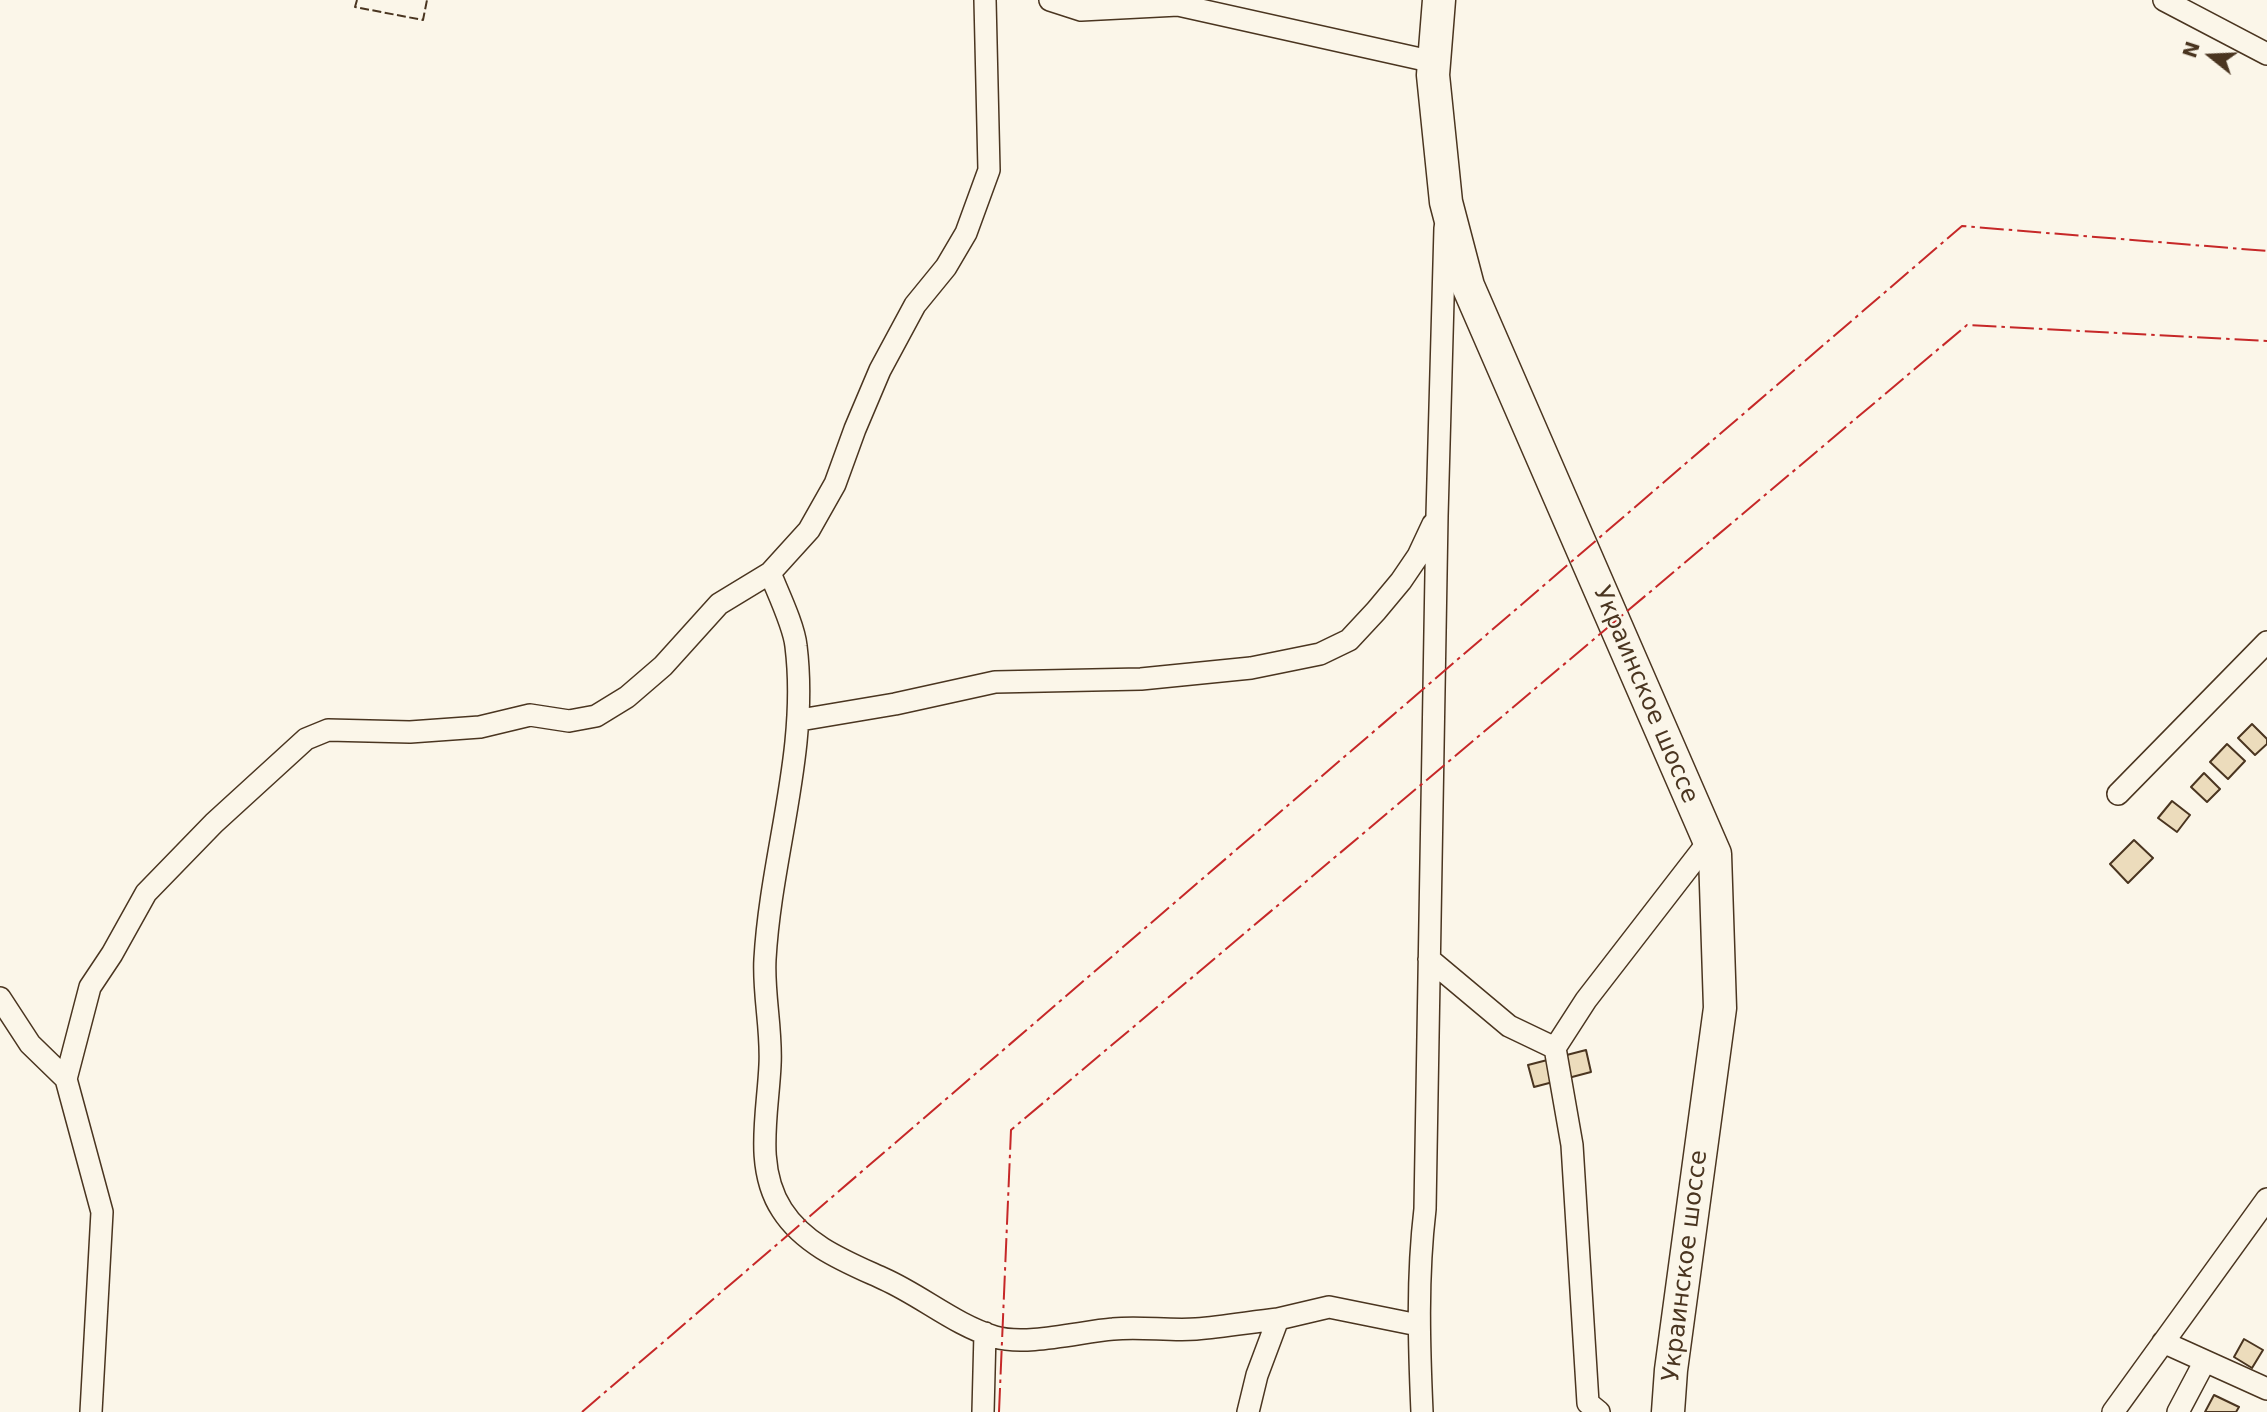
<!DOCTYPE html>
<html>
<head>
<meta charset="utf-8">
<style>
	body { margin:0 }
	#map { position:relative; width:2267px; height:1412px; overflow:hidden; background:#fbf6e9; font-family:"DejaVu Sans",sans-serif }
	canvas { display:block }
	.north { position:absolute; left:2176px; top:21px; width:70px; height:70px; -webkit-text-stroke:5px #fbf6e9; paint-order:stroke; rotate:288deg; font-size:19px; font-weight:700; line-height:28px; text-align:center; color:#4a3520 }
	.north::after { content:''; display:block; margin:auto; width:24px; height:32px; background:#4a3520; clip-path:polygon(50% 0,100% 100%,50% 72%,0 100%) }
</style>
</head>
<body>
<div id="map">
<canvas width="2267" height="1412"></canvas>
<div class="north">N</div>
</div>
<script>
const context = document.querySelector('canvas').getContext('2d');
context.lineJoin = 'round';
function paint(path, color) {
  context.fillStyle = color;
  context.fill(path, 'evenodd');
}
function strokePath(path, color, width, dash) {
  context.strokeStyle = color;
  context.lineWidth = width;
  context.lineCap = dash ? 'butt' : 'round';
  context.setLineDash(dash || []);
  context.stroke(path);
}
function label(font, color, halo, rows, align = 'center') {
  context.font = font + ' "DejaVu Sans",sans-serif';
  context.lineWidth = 5;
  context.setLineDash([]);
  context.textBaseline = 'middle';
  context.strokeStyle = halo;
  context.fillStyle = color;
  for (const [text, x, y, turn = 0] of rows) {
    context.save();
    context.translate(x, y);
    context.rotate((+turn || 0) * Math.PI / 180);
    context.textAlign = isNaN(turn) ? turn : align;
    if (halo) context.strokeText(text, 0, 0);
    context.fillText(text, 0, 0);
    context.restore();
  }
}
const building = new Path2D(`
	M2252,724L2267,739V744L2255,755L2238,738Z
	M2227,744L2245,761L2228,779L2210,762Z
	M2204,773L2220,789L2207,802L2191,787Z
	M2172,801L2190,815L2177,832L2158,818Z
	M2134,840L2153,858L2128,883L2110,864Z
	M1586,1050L1591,1072L1534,1087L1528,1065Z
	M2244,1339L2263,1350L2252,1368L2234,1357Z
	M2214,1395L2239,1407L2236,1412H2205Z`);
paint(building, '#ecdcbc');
strokePath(building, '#4a3520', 2);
const minor = new Path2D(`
	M1050,0L1081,10L1178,5L1434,62
	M2164,0L2267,54
	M770,573L809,530L835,484L855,429L880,370L915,305L946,267L966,233L989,170L985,0
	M800,720L895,704L995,682L1141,679L1251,668L1320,654L1349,640L1376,611L1401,581L1418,556L1433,524
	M2118,794L2267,642
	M1429,959L1509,1026L1555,1048
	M0,998L30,1044L66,1079L102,1212L91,1412
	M66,1079L90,987L112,954L146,893L214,823L306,739L328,730L410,732L480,727L530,715L569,721L596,716L627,697L663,666L719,604L770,573C778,593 794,626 796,646C809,751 771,854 765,959C763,993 772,1030 770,1065C768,1113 754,1167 782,1210C805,1246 847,1262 884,1279C922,1296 955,1325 995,1337C1026,1346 1079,1332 1113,1329C1140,1326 1168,1331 1196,1329C1223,1327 1251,1322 1278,1319L1257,1375L1248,1412
	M1278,1319L1329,1307L1418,1325
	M2163,1342L2267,1389
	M983,1412L985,1333
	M1422,1412C1419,1344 1417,1277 1425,1209L1437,516L1445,228
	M1599,1412L1588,1403L1572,1145L1555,1048L1586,1000L1709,841
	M2113,1412L2267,1199
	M2178,1412L2205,1361`);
const highway = new Path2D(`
	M1439,0L1433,75L1446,202L1468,286L1715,854L1720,1008L1671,1370L1668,1412`);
strokePath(minor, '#4a3520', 24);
strokePath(highway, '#4a3520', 35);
strokePath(minor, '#fbf6e9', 21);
strokePath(highway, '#fbf6e9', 32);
strokePath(new Path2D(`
	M357,0L355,7L423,20L427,0`), '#4a3520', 2, [9, 3.5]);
strokePath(new Path2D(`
	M582,1412L1962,226L2267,251
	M999,1412L1011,1130L1967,325L2267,341`), '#c62828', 2, [24, 5, 3.5, 5]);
label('24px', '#4a3520', '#fbf6e9', [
	["Украинское шоссе",1645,695,67],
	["Украинское шоссе",1686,1266,-83]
]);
</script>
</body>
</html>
